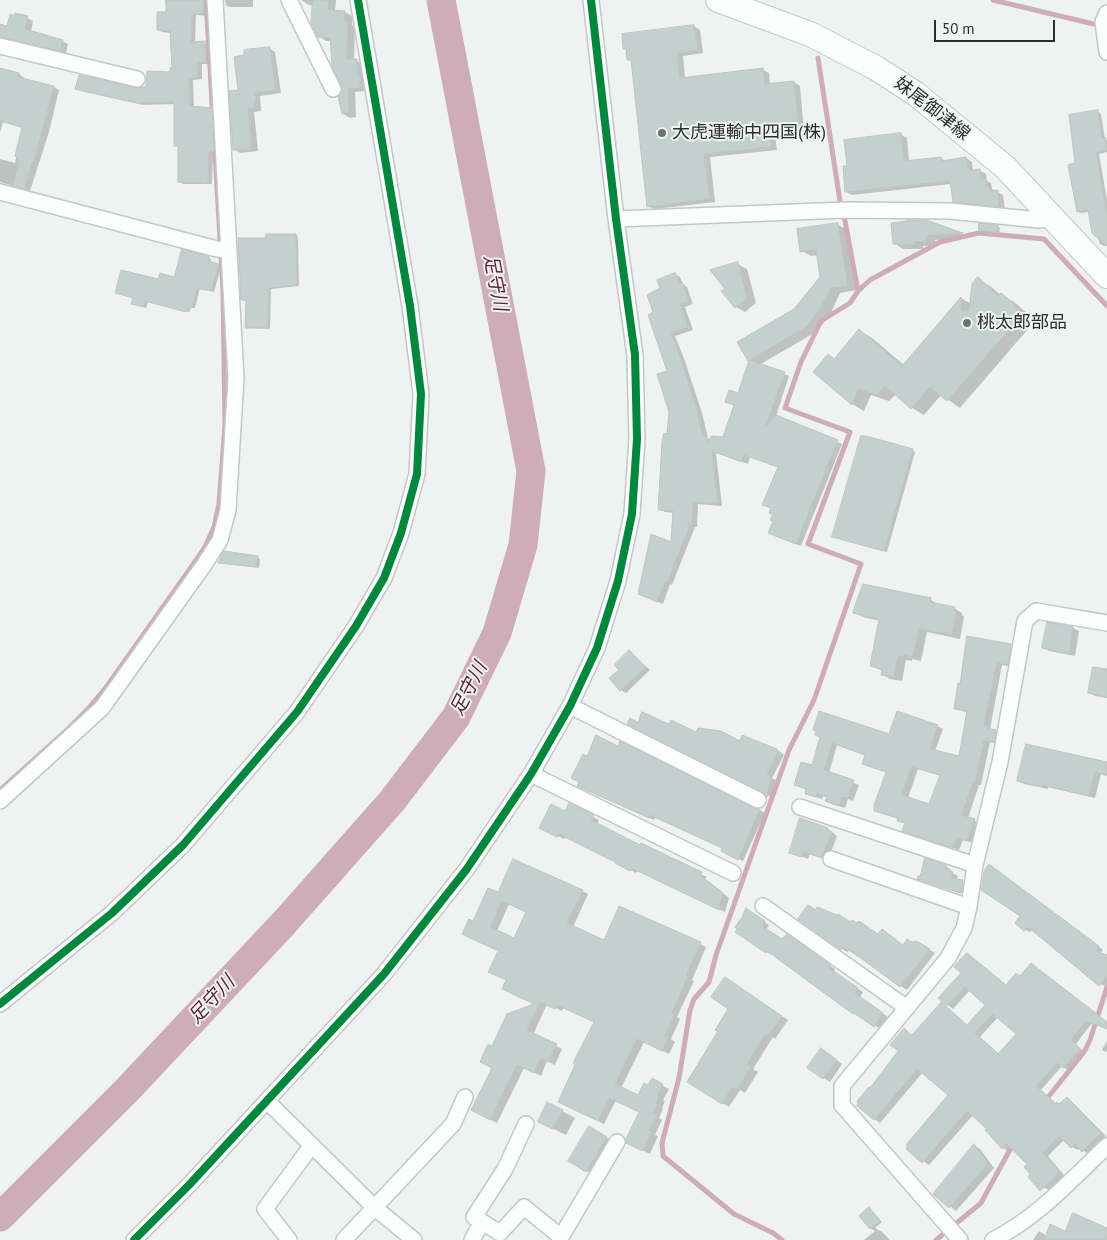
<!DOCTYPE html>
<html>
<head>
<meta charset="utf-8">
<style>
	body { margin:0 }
	#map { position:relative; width:1107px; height:1240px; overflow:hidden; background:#eef3f1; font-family:"PT Sans",sans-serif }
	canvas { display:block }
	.scale { position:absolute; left:934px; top:20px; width:121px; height:22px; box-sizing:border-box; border:2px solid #2c2e2e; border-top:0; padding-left:6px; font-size:15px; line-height:18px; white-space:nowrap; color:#2c2e2e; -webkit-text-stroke:4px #edf4f2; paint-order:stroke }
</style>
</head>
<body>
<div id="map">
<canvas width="1107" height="1240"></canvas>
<div class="scale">50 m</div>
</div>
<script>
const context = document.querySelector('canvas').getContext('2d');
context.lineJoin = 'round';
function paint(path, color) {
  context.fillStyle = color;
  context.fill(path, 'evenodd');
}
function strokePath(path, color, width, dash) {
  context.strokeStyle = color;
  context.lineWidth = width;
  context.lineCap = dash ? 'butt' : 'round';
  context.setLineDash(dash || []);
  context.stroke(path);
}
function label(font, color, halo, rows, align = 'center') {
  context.font = font + ' "PT Sans","Noto Sans JP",sans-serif';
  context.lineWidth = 4;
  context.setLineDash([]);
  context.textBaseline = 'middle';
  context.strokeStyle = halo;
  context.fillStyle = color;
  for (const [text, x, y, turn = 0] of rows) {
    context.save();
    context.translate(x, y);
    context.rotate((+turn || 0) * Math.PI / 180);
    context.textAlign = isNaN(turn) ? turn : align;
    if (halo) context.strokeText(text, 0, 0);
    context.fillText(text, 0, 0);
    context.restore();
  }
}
paint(new Path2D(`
	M168,0H210V9H207V16L196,15L195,43H205L209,45L210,64H202V79L193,80L194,108L211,109L216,112L218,153L213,154L212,184H183L179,181L180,148L175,145L176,104L143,105L81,91L77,88L139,89L148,87L171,73L173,69L171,33L162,32L158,30L167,13Z
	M225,0H253V7H230L226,5Z
	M301,0H336L335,11L345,12L352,16V25L355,26L354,60L363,64L367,91L355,92L356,117L350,118L343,114L344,90L331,41H326L319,36L314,6L309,5Z
	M27,18L33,21L31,32L62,41L68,44L66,53L0,37V25L8,27Z
	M694,26L700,30L703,53L683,56L685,78L763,70L769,73L770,85L794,82L800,86L804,132L775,135L777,150L710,157L715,202L654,209L648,206L633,62L628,59Z
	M269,48L275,52L281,93L260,96L261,111L254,112L258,151L240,153L234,149L239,91Z
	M0,70L19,74L24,78V79L54,87L59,90L49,132L30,191L0,182V159L15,163L23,128L3,122L0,133Z
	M1097,111L1101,114L1105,139L1107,140V152L1099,154L1107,200V246H1104L1100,244L1089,212L1081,213L1078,211L1077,164Z
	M901,135L907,138L909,161L941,158L947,162L966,158L972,162L973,172L980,171L986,174L987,181L991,183L992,189L1003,195L1005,209L960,205L954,201L951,184L852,195L846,192L848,167Z
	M926,221L963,234L970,238L935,240L936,246H923V249H903L894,243Z
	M837,224L847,230L856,290L840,293L830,315L816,332L759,365L789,376L776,416L842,444L801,546L775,536L774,514L772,509L764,505L779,467L750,457L748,464L716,453L722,506L698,504L697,527H695L672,585L670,584L663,604L645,597L672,544L674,513L665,512L660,509L670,412L668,372L655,313L675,274L680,277L683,284L687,287L693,304L685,307L693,330L675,336L685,361L702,413L708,438L711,440L723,439L735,406L726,401L738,395L750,361L749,360L795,310L822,277L818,255L811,256L802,251Z
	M997,226L1000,228L999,233L980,230Z
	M296,235L298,237L299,286L271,289L270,329L249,328L247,327V301L242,300L268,240Z
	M209,258L211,259L210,263L221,267L214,292L200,288L195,308H191L189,312L148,302L146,308L133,304L159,281L175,278Z
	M737,264L747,269L756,303L745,312L736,307L726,289Z
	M978,279L990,286L1001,295L1014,302L1027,313L1025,314L1034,322L960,408L941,395L924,415L912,408L896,394L889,401L871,395L864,411L852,404L814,372L828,355L835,359L860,331L872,338L904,365L961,298L971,304Z
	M912,450L915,452L887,552L836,538Z
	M257,557L260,559L259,568L222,563Z
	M930,599L938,605L954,608L962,613V615L964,617L960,639L927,632L921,661L912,659V661L906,660L902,681L890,679L882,674L883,671L871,666L880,621L863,617L855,613Z
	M1073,628L1079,631L1075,656L1049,651L1043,648Z
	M1011,646L1016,649L1013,667L1002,665L990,729L1001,735L1000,744L990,742L981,785H979L968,818L980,823L973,843L963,840L959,850L904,830L906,824L899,820V819L880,813L887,772L863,763L866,755L837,745L829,773L859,785L853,801L848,799L845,808L832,804L828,798L823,796L822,799L812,796L806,793L807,790L795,784L813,767L821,737L889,736L937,726L943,729L935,751L959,758L968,713L955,708ZM918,769L941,776L930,806L908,798Z
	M629,651L650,670L626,693L621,690L611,678L621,671Z
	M1107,671V698L1095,696L1090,693Z
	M639,723L670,725L697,734L741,742L743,737L779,751L784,755L772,778L776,780L772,799L764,791Z
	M1027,745L1107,762V776L1101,774L1095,798L1048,787V789L1024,784L1018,781Z
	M584,789L760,810L765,813L743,861L727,854L724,848L656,816L654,820Z
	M569,805L599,820L597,825L707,877L705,879L729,898L725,912L647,875L637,871L636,873L616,863L617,862L565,837L564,839L547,831L566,812Z
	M828,829L837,836L828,860L810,854L808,859L790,852Z
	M946,866L951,870L950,872L958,876L956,880L968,885L966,895L918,878Z
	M994,868L1103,950L1100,954L1107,957V987L1096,982L1033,929L1030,932L1025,930L1021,916Z
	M582,891L588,894L573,927L605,941L700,944L706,947L692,980L694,981L677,1017L680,1019L671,1039L675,1042L669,1054L644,1042L621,1088L639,1097L649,1087L652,1080L669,1089L663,1100L665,1101L662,1108L663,1109L659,1118L662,1120L655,1135L658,1136L650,1154L634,1146L640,1112L616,1100L604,1124L565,1105L596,1022L564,1007L562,1011L547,1004L533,1035L562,1049L555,1065L547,1061L541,1076L524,1068L497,1123L479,1114L493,1068V1048L536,1005L508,980L499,951L474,923L499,894ZM509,904L527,912L514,940L497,931Z
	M816,911L904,946L917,942L935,953L907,990L849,950L848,952L842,949Z
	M751,913L769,925L766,930L783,941L793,939L835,969L834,972L863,992L860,997L888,1017L880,1029L773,954L772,955L766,952Z
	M968,954L1007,986L1107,1023V1029L1092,1023L1076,1044L1085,1053L1069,1071L1062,1066L1041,1090L1057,1104L1060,1105L1067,1098L1072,1102L1106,1136L1088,1154L1080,1148L1078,1150L1072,1147L1065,1139L1048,1156L1064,1175L1050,1190L1037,1185L1029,1164L1012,1147L1008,1151L1003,1148L989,1128L973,1115L929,1165L907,1149L950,1095L923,1072L880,1123L858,1106L899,1051L904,1030L912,1036L968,1026L987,1005L970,990L953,1009L940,998L963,973ZM998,1017L1017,1034L999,1054L980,1037Z
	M732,983L788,1020L775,1039L773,1037L753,1069L758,1072L745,1093L740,1090L729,1107L688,1082L720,1031L729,1008Z
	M1107,1041V1052L1102,1050Z
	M827,1053L842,1064L830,1082L809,1068Z
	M562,1111L575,1118L566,1135L539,1122Z
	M589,1128L612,1141L592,1174L569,1160Z
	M974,1145L980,1149L994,1168L956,1211L935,1194Z
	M871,1210L882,1222L875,1228L882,1232L890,1240H864L875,1231L870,1228Z
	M1107,1229V1240H1033L1039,1231L1047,1236Z`), '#0003');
strokePath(new Path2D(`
	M993,0L1102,26
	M818,58L840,201L845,221L858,291
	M0,790L69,728L88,709L107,686L192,566L205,547L214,527L219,504L225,425L223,290L206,0
	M1045,1101L1084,1052L1090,1040L1107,987
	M782,1240L773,1233L734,1214L663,1156L662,1143L679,1078L690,1010L694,999L709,982L716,955L789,750L814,700L861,564L808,544L850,432L785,408L801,362L821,321L850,303L858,291L870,280L940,242L979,233L1044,239L1107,306
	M936,1240L981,1203L1013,1144`), '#ceadb8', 5);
strokePath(new Path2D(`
	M0,1217L128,1089L284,923L392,801L456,717L497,633L523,545L531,471L441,0`), '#ceadb8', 29);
const building = new Path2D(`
	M166,0H204L203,14H192L191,42L205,41L206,62L198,63V78H189L190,106L212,108L214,151L209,152L208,183L178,182V146H174V102L138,103L75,89L79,75L139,88L146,86L147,71L170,72V68H172L170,31L157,30V12H166Z
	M313,0H329L328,10L345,11V21H348L347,59H357L358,75H360V88L348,89L349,113L342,114L338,96L342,89L332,65L330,38L318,37L311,23Z
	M15,13L28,16L25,29L63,40L60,51L0,37V24L7,26L10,14L15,16Z
	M694,25L698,50L677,53L680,78L763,68L765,84L794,81L799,129L770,132L771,147L704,154L710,199L647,207L631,60H627L626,49H623L622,34Z
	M270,47L276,90L255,93L256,102H254L255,108L248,109L252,148L233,150L229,91L238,90L234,57L244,55V50Z
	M0,68L19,73L18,77L54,86L34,162H32L25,189L12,186L19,162H17L18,158L15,156L22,127L0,121Z
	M1098,110L1102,138L1105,137L1107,150L1096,152L1107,216V246L1092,233L1088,210L1077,212L1068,165L1075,163L1069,115Z
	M901,133L904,161L941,157L942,161L966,157L968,171L980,169L981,179H986V187L989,186L990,191L998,190L999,207L953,202L950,181L845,192L843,166H847L844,140Z
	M907,220H926L963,233L926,236L927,241L914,242L915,245L893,244L891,223L907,221Z
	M838,223L848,286L831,288L820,309L806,327L748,361L737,342L794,309L820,277L816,249L800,252L797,229Z
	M979,223L998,225L996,233L979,230Z
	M266,234H296L297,285L269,288L268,328H245L246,300H241L238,238H266Z
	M182,249L209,257L208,261L219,264L211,291L197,288L192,308L188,307L186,312L145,301L143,307L131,304L133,298L115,293L121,270L158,279L160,273L174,277Z
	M738,262L747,298L735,308L721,291L725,289L710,270Z
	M675,273L679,283L682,282L689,301L680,304L688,327L671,333L680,357L697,410L703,436H707L709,442L711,436L723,437L734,405L725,402L729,390L738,393L749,360L785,372L766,426L776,415L838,440L796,544L768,533L773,521L770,520L773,514L769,513L771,508L762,505L778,467L744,455L742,462L712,451L718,504L693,502L692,525H690L667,583L665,582L657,602L638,594L651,534L671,542L673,511L658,510L662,441L664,433L667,434L669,412L657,374L667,371L648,315L653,312L647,295L660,288L657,280Z
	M978,277L999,296L1001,293L1015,305L1014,307L1023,314L947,401L930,387L911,409L885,386L877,395L858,389L852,405L813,372L828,354L834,359L859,329L902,366L961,297L962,311H969L972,284Z
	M861,436H866L913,449L884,551L832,537Z
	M224,551L258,556L256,567L218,563Z
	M863,584L931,598L930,602L955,607L954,611H957L952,635L919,629L913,657L904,655V657L898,656L894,677L881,675L882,669L870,666L879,619L853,613Z
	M1047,622L1073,627L1069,654L1042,648Z
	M967,636L1011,644L1008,665L997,663L984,725L987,726V728L996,730L994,742L984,740L975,783L973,782L962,815L975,819L967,841L957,838L953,848L902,831L905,823L897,821L898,818L874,811V805L886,772L862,764L865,755L832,743L824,770L854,780L848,798L842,797L839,806L825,801L827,797L817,794L816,797L805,794L806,789L794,785L801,762L812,765L820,737L815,735L816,731L813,730L819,711L889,734L897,711L938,725L930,749L959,756L967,711L954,709L958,683H960ZM912,767L940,775L929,804L902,795Z
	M629,650L646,667L620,691L609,678L619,670L614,665Z
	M1093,667L1107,669V697L1088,693Z
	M642,712L669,724L671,720L696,732L698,728L721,731L740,741L742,735L777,749V755L767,774L771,776L767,797L762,792L627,724L630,718L638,722Z
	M596,735L618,746L620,741L754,808L760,809L738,860L721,851L722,848L650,815L649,818L577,786L579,782L571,778L583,754L587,756Z
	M1026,744L1107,762V775L1095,772L1089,796L1042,785V787L1017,781Z
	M569,803L594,815L591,820L640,845L641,843L702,872L700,875L723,893L719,910L640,872L631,869L630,871L615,863V862L559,834L557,837L539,828L551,804L565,811Z
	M800,818L828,828L827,830L832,832L822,858L804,852L802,857L789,853Z
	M925,858L946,865L945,869L953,872L951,878L963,880L960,893L917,879L918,876H920Z
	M513,859L583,890L567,923L604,940L619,906L701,942L686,975L688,976L672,1013L675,1014L665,1035L669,1037L662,1051L637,1039L615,1084L638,1095L644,1083L648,1085L652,1078L663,1084L658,1095L659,1096L656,1103L658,1104L653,1113L657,1115L649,1130L652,1132L643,1151L626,1143V1139L639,1112L609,1098L598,1121L558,1102L575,1065L573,1063L594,1022L557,1005L555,1009L540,1002L527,1030L557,1044L548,1062L541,1059L534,1073L517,1065L490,1120L471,1110L492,1068L480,1062L488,1044L492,1046L507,1014L534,1004L502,989L506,980L488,972L498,951L462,934L469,919L473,921L488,888L498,892ZM502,901L526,912L514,938L491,927Z
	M989,864L1099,946L1095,951L1107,955V976L1099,986L1028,927L1024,931L1015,923L1020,916L981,890L984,872Z
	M808,905L816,910L817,907L837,915L838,914L850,922L852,920L857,923L859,921L878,934L882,929L903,945L907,939L912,942L917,941L930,949L900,987L858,956L843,947L841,950L798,919Z
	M746,908L765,921L762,926L782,939L787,934L830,965L829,968L858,988L855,993L883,1013L874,1027L854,1013L853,1014L767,951L766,953L735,932L737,929L735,927L742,917Z
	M967,953L1006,985L1016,973L1020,976L1031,963L1107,1022V1029L1086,1021L1071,1040L1080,1049L1063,1068L1057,1063L1036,1086L1056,1104L1057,1102L1059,1104L1067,1097L1101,1133L1082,1152L1075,1144L1071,1148L1059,1136L1043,1153L1059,1171L1056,1174L1057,1175L1040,1191L1028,1177L1030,1174L1024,1167L1027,1164L1006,1144L1002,1149L985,1130L987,1129L967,1111L922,1163L906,1149L908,1146L906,1145L948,1095L917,1069L874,1120L857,1106L858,1103L857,1101L869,1087L870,1088L898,1051L890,1045L904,1028L911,1035L913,1034L941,1002L967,1025L985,1005L965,987L947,1006L938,998L961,973L954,967ZM993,1014L1016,1034L998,1054L975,1033Z
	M725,977L782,1016L768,1036L765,1034L747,1064L751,1067L737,1090L732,1087L722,1104L687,1082L718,1031L715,1030L728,1009L711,997Z
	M821,1048L837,1060L823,1079L807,1068Z
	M547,1102L563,1110L553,1129L538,1122Z
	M589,1126L607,1137L586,1172L568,1161Z
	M974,1144L988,1164L949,1208L933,1194Z
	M869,1207L880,1221L870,1229L859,1216Z
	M1073,1213L1107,1228V1240H1044L1050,1224L1065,1231Z`);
paint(building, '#c3d1ce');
strokePath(building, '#c0c3c2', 1);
const minor = new Path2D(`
	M289,0L333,89
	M1107,13L1103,22L1107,52
	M0,46L137,79
	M0,192L217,249L228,250
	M616,219L845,210L950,211L1039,220L1053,218
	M570,706L758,800
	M531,774L733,873
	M0,801L102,708L204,565L220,540L228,510L236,378L215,0
	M800,807L975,865
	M831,859L969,907L975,865L1000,762L1025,621L1036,611L1107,623
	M763,906L907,1008
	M0,1004L112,913L183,845L297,712L356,626L384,578L401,533L417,474L421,394L410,306L358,0
	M267,1101L375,1208L414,1240
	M526,1124L505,1169L474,1217L500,1233L524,1207L561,1237L617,1142
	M134,1240L189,1185L384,974L466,870L531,774L570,706L597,648L618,581L632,514L637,439L635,355L616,219L591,0
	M289,1240L265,1209L312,1145
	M344,1240L453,1124L465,1097
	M472,1240L482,1222
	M960,1240L842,1105V1086L948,958L964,928L969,907
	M993,1240C1037,1218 1071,1180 1107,1146`);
const primary = new Path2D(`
	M718,0L810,34L876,68L916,94L1005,167L1107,276`);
strokePath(minor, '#c3c7c6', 18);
strokePath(primary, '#c3c7c6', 26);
strokePath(minor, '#fcfdfd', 15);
strokePath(primary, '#fcfdfd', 24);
strokePath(new Path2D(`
	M0,1004L112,913L183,845L297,712L356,626L384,578L401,533L417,474L421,394L410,306L358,0
	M134,1240L189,1185L384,974L466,870L531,774L570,706L597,648L618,581L632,514L637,439L635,355L616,219L591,0`), '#00873e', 8);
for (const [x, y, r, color] of [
	[662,133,5,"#707372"],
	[967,323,5,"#707372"]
]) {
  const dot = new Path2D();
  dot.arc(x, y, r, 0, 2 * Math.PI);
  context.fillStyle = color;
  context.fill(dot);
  strokePath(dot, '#edf4f2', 2);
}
label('18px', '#2c2e2e', '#edf4f2', [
	["妹尾御津線",932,109,38]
]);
label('18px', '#2c2e2e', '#edf4f2', [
	["大虎運輸中四国(株)",672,133],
	["桃太郎部品",977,323]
], 'left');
label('italic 19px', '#5e203b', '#edf4f2', [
	["足守川",495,283,79],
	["足守川",469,689,-63],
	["足守川",212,1000,-47]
]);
</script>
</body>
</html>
